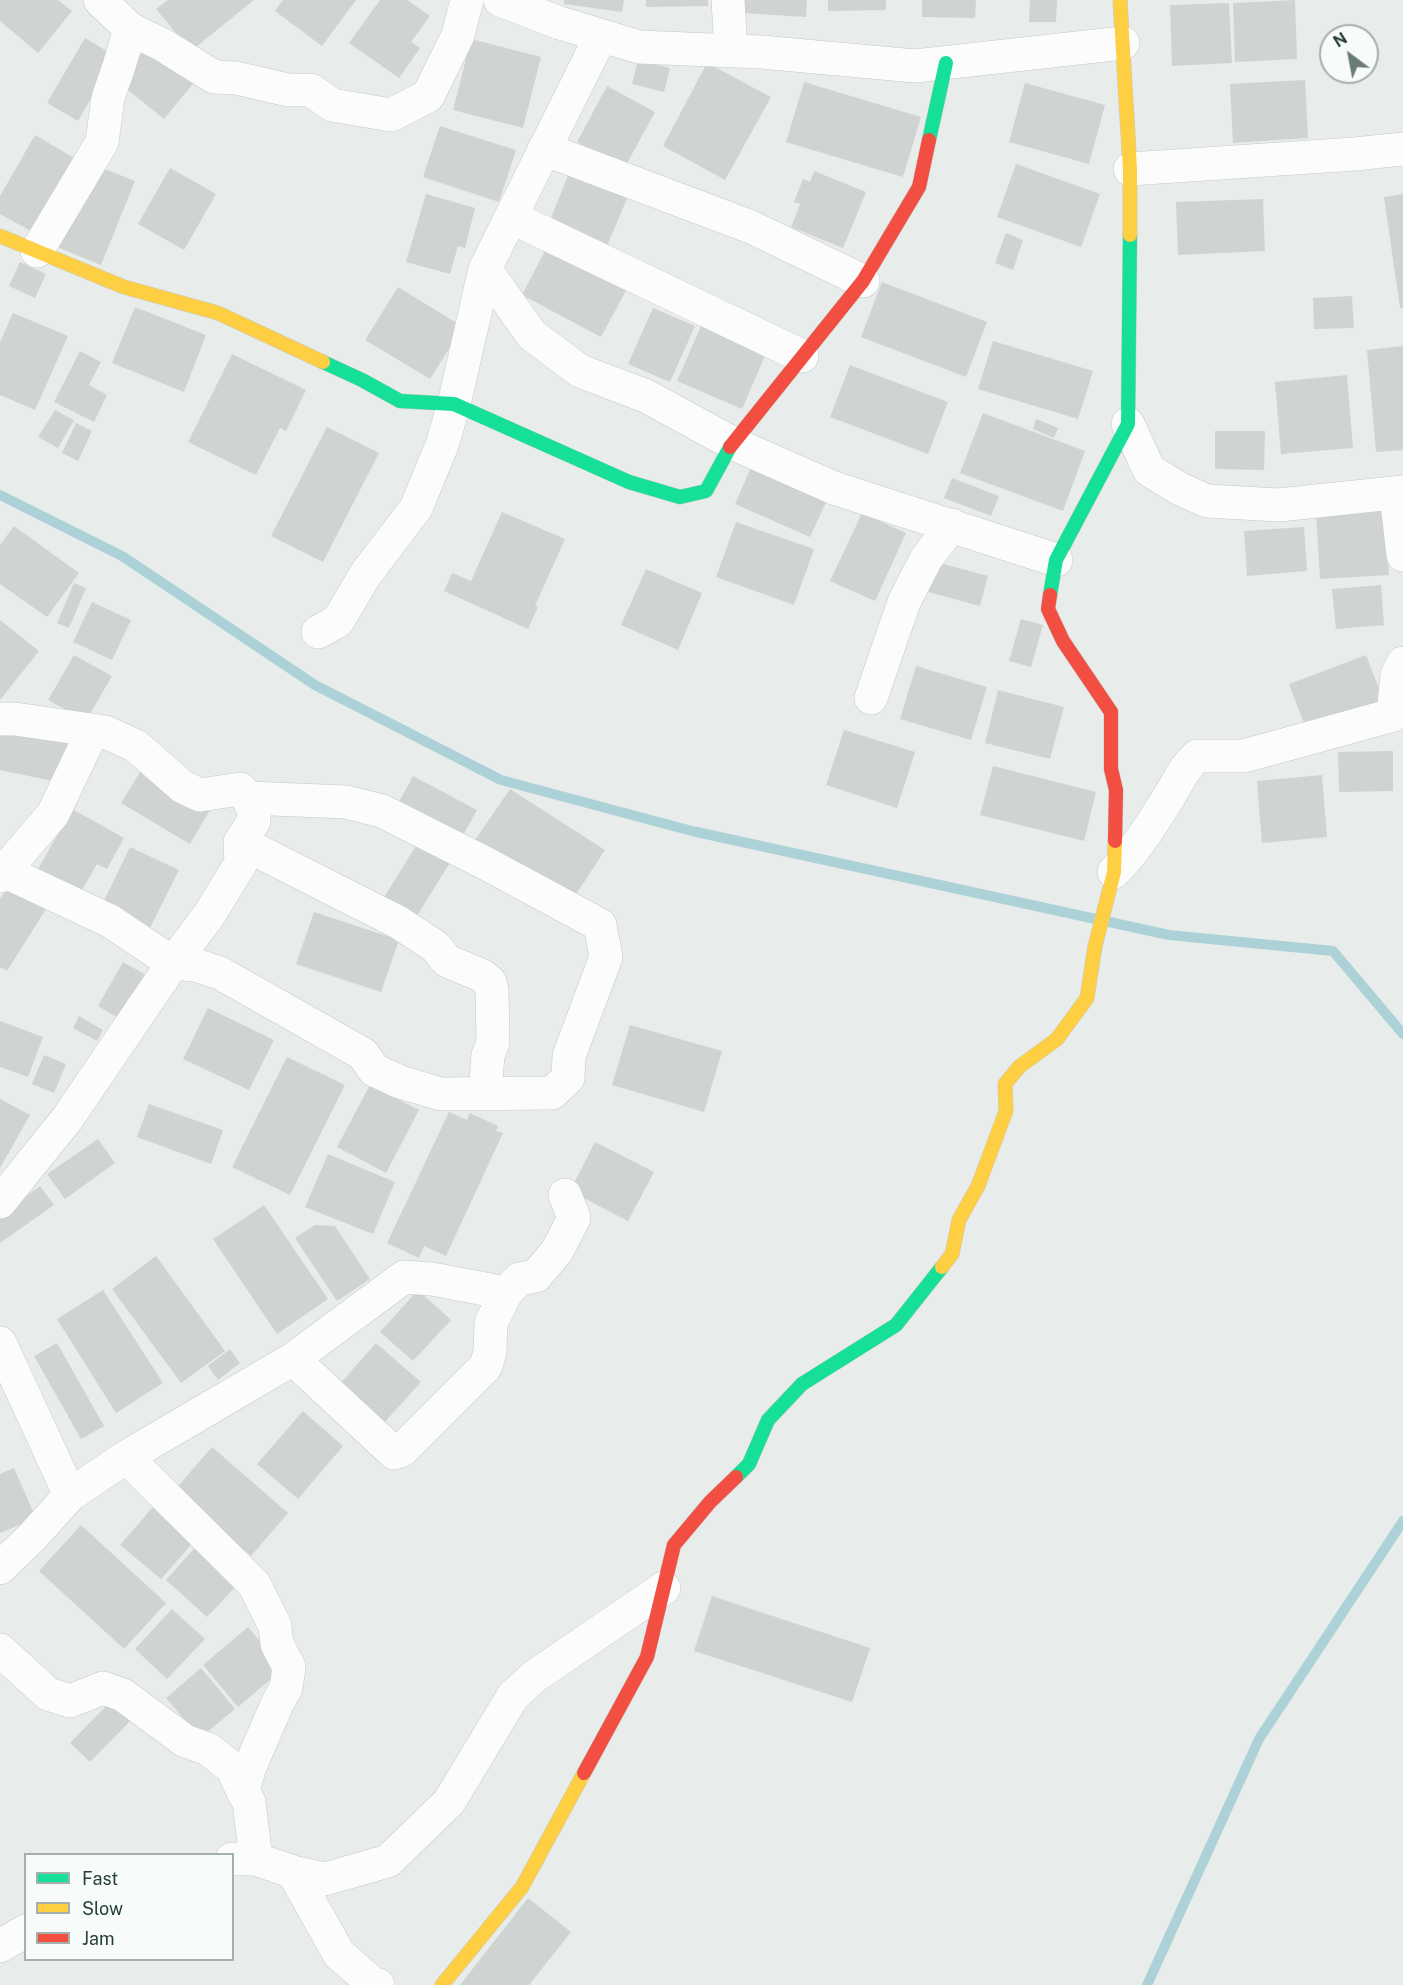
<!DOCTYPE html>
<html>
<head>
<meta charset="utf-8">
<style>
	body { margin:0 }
	#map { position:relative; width:1403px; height:1985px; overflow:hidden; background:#e8ecea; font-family:"Public Sans",sans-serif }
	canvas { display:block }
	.legend { position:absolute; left:24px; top:1853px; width:210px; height:108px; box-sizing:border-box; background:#f7fbf9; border:2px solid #a3b0ac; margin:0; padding:8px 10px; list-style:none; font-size:18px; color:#264038 }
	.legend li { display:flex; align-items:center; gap:12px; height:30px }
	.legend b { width:30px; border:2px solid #a3b0ac }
	.north { position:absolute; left:1319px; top:24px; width:60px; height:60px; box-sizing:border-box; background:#f7fbf9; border:2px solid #a3b0ac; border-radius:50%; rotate:328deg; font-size:16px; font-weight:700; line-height:24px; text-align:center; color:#264038 }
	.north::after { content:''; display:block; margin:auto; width:21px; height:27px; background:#6a7c76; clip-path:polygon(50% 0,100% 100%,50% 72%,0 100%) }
</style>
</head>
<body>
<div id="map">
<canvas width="1403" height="1985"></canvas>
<ul class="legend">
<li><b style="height:8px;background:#16e098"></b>Fast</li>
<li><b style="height:8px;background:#ffcf43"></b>Slow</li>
<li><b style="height:8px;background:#f24e42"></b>Jam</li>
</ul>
<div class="north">N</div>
</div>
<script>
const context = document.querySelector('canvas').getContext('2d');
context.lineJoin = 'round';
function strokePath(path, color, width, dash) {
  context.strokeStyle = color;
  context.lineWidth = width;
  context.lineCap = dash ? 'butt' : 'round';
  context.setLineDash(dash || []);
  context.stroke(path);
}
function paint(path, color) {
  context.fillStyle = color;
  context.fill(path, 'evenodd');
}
strokePath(new Path2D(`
	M0,495L122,556L315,685L501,780L692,831L1169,935L1333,951L1403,1034
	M1147,1985L1259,1739L1403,1521`), '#acd2d7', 10);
paint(new Path2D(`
	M0,0H58L72,11L38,53L0,21Z
	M168,0H254L191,51L156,9Z
	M283,0H356L322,46L275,11Z
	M380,0H407L430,16L411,42L420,48L399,78L349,43Z
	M564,0H624L622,12L564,4Z
	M646,0H708V6L646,7Z
	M744,0H807L806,17L743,13Z
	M828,0H886V10L828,11Z
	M922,0H976L975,18L922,17Z
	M1030,0H1057L1056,22H1029Z
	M1295,0L1297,59L1235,62L1233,3Z
	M1229,3L1232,63L1172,66L1170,5Z
	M85,38L115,56L78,121L47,103Z
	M471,39L541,57L523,128L453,110Z
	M150,43L196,80L164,119L118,82Z
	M638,60L670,68L664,92L632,84Z
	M707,63L771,97L725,180L663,146Z
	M1305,80L1308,138L1233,143L1230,84Z
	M804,82L921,117L903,177L786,142Z
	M1025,83L1105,105L1089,164L1009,142Z
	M607,86L655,112L625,167L577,142Z
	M440,126L516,150L499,202L423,177Z
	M35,135L74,158L31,231L0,214V196Z
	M92,164L135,181L101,265L57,247Z
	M1016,164L1100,194L1081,247L997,217Z
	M170,168L216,194L184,250L138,224Z
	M814,171L866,192L843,248L791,227L800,204L794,202L803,179L810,182Z
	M569,173L628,196L607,246L549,223Z
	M426,194L475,208L465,248L458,246L450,274L406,262Z
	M1403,194V308H1400L1384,197Z
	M1263,199L1265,251L1178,255L1176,202Z
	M1006,233L1023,240L1013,270L995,263Z
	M549,243L629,285L601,337L522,295Z
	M20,262L46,274L35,298L9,286Z
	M882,282L987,322L966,377L861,337Z
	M398,287L463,327L430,379L365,340Z
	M1352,296L1354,328L1314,329L1313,298Z
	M135,307L206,335L184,392L112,363Z
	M653,308L695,326L670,382L628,364Z
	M13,313L68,336L35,410L0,395V342Z
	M704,319L769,347L742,409L677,381Z
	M993,341L1093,371L1078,419L978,389Z
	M1403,346V450L1376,452L1367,350Z
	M80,351L101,362L89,385L107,395L94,422L54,402Z
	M232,354L306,390L286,431L280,428L256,475L188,442Z
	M850,365L948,402L928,454L830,417Z
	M1347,375L1353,448L1281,454L1275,382Z
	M55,410L74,420L58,448L38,437Z
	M983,413L1085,451L1063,511L960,473Z
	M1036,419L1058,428L1054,438L1033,429Z
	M76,423L92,431L78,461L62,453Z
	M327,427L379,453L323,562L271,536Z
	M1215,431H1265L1264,470L1215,469Z
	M756,456L832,489L810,537L735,504Z
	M952,478L999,496L991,516L944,498Z
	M1385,509L1389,575L1320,579L1316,513Z
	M502,512L565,539L535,606L538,607L528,629L444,591L452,573L471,581Z
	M862,513L906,533L875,601L830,581Z
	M736,522L814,549L794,605L716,577Z
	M14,526L79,573L47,617L0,584V545Z
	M1304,527L1307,571L1247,576L1244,531Z
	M936,562L988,576L980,606L928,592Z
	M646,569L702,593L678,650L621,625Z
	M74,583L86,588L69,628L57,623Z
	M1381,585L1384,625L1336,629L1332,589Z
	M92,602L131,620L112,660L73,642Z
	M1021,619L1043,625L1031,667L1009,661Z
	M0,620L39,651L0,700Z
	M74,655L112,676L86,721L48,700Z
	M1366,655L1384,701L1307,731L1289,684Z
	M916,666L987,687L971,740L900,719Z
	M998,690L1064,707L1050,759L985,743Z
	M0,724L71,738L62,783L0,770Z
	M844,730L915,752L897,808L826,785Z
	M1393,751V791L1339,792L1338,752Z
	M993,766L1096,792L1084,841L980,815Z
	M142,769L210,810L190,844L121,803Z
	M1322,775L1327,837L1262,843L1257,781Z
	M413,776L477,810L459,843L395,809Z
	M510,789L605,850L571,902L475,840Z
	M72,809L124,838L107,869L97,864L79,895L37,871Z
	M419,841L451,861L415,919L383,899Z
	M130,847L179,870L147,934L99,911Z
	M8,886L46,909L7,971L0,967V899Z
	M314,912L399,940L381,992L296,964Z
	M123,962L146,975L120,1019L98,1006Z
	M208,1008L274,1040L249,1090L183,1059Z
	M79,1016L103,1030L97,1041L73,1028Z
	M0,1021L43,1037L28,1077L0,1067Z
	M630,1025L722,1051L704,1112L612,1085Z
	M44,1055L66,1064L54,1093L32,1084Z
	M287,1057L345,1085L290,1195L232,1167Z
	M370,1085L419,1110L386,1173L337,1147Z
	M0,1099L30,1115L0,1168Z
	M149,1104L223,1130L211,1164L137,1137Z
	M449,1112L467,1120L470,1113L498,1126L496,1131L503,1133L446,1256L424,1246L419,1258L387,1243Z
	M98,1139L115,1163L65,1199L47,1174Z
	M595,1142L654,1172L628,1221L570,1191Z
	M328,1154L395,1182L373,1234L305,1207Z
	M40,1186L54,1205L0,1243V1215Z
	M264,1205L328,1299L277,1334L213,1239Z
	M315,1225L335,1226L370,1279L337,1301L295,1238Z
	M156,1256L225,1351L181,1383L112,1289Z
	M103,1290L163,1383L116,1413L57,1319Z
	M418,1290L451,1320L413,1361L380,1332Z
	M57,1343L104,1426L81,1439L34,1356Z
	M376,1343L421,1382L382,1425L338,1386Z
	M230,1349L240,1363L218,1380L208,1366Z
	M303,1411L343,1446L298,1499L257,1464Z
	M212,1447L288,1513L251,1556L174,1491Z
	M14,1468L36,1518L0,1533V1474Z
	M158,1501L199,1536L161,1579L120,1545Z
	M81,1525L166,1603L124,1649L39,1571Z
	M200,1542L242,1580L207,1617L166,1580Z
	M712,1596L870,1648L852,1702L694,1651Z
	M172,1609L205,1639L167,1679L135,1649Z
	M248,1627L283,1669L238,1707L203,1665Z
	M201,1668L235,1709L200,1738L166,1698Z
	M115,1697L135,1716L90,1762L70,1743Z
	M528,1898L571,1932L529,1985H460Z`), '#cfd4d2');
const street = new Path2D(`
	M500,0L560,23L639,47L761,52L915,66L1123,43
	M728,0L731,51
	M130,29L163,45L214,77L236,78L288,90H311L332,105L391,115L428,96L458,35L467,0
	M544,149L751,227L863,281
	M1130,169L1355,154L1403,149
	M511,217L802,356
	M37,251L102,142L108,98L119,66L130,29L100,0
	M485,269L532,335L580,371L646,396L732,443L834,488L1056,560
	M1128,424L1149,470L1180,489L1207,501L1279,505L1403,492
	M1396,494L1403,555
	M318,632L338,621L365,575L416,508L442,445L454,404L485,269L601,36
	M871,698L904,602L926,559L952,525
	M0,719H15L105,732L136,746L183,787L200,795L240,789L248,798L254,812V821L240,842L241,863L209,915L173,963L67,1119L0,1202
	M240,842L398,922L436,947L447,961L481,975L490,982L492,991L493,1043L488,1055L485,1093
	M6,872L110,921L173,963L195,965L220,973L363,1054L374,1070L400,1082L441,1094L552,1093L568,1078L569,1056L606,957L600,925L485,863L382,811L346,802L248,798
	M1114,872C1136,850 1154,821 1170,795C1180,779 1183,769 1197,756H1244L1393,715L1397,675L1403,663
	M0,876L53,814L93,730
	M0,1343L70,1495
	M293,1359L394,1453L401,1451L486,1366L490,1352L491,1323L506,1293L519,1279L536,1276L557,1251L574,1218L565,1195
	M126,1457L254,1584L275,1626L277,1644L289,1667L286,1688L278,1702L249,1769L243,1792
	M0,1568L32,1537L70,1495L126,1457L293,1359L404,1277L432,1279L506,1293
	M0,1650L48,1694L70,1701L103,1688L123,1695L185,1741L208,1749L232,1768L243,1792L249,1802L256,1859
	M232,1859H256L293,1872L325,1879L388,1861L449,1802L513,1696L535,1676L664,1588
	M293,1872L339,1954L372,1983L378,1985
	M0,1946L26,1931`);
const fast = new Path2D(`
	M929,140L946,63
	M323,362L362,380L400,401L454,404L629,482L680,497L706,491L730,447
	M1050,595L1056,560L1128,424L1130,235
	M736,1477L749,1464L768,1420L802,1384L896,1325L942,1267`);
const slow = new Path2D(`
	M1120,0L1130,169V235
	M0,236L124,287L218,313L323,362
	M942,1267L952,1254L959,1220L978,1186L1006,1111L1005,1084L1019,1067L1057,1039L1087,998L1095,946L1114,872L1115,841
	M442,1985L522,1887L584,1773`);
const jam = new Path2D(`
	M730,447L863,281L919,187L929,140
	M1050,595L1048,609L1063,641L1111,712V769L1116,790L1115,841
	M584,1773L647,1657L674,1545L710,1502L736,1477`);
strokePath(street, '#c5c9c7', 34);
strokePath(fast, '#c4c9c7', 15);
strokePath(slow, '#c4c9c7', 15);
strokePath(jam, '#c4c9c7', 15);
strokePath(street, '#fcfcfc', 33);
strokePath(fast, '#16e098', 14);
strokePath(slow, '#ffcf43', 14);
strokePath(jam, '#f24e42', 14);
</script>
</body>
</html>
